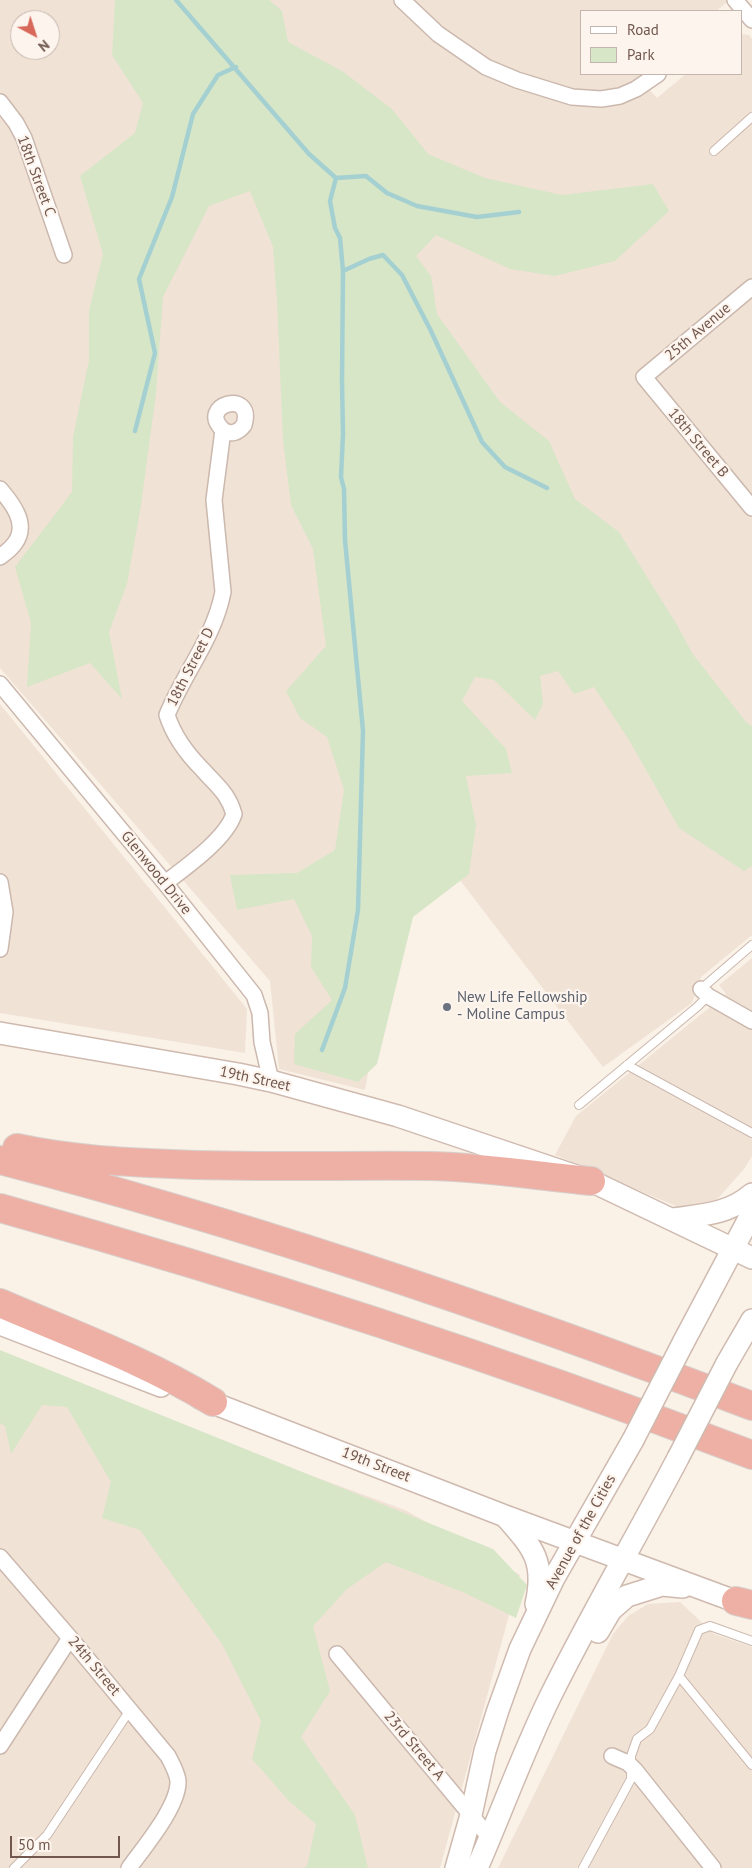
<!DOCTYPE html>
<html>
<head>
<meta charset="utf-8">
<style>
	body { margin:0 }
	#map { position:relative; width:752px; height:1868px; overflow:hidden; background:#faf1e7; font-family:"PT Sans",sans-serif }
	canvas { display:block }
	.legend { position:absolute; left:580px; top:10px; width:162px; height:65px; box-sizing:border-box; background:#fdf5ed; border:1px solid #c5b6ad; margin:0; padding:6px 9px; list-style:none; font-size:15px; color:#71574e }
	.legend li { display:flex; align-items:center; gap:10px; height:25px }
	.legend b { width:25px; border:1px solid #c5b6ad }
	.north { position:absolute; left:10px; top:10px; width:50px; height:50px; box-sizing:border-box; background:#fdf5ed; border:1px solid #c5b6ad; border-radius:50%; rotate:140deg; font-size:14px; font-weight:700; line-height:20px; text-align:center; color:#71574e }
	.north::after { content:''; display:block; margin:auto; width:18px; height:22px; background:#d7685a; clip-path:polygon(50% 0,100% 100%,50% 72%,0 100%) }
	.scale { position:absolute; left:10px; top:1836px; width:110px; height:22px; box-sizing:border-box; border:2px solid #71574e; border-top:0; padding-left:6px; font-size:15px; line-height:18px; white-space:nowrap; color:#71574e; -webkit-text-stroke:4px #fdf5ed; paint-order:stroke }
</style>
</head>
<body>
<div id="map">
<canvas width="752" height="1868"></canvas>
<ul class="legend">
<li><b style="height:6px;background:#fff"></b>Road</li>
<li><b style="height:14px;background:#d7e6c7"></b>Park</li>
</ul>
<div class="north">N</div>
<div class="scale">50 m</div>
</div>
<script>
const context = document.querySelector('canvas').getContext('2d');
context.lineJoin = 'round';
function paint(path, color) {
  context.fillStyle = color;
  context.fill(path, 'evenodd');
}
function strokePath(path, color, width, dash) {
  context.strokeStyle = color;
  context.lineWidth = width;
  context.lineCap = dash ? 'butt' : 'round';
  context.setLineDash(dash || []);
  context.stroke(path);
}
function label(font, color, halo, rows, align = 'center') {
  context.font = font + ' "PT Sans",sans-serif';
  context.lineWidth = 4.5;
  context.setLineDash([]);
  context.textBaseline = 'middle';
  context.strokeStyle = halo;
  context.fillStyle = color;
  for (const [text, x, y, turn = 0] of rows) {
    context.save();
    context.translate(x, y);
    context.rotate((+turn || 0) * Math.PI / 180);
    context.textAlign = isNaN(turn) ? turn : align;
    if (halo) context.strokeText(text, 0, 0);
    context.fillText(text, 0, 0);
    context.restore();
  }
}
paint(new Path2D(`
	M0,0H730L716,11H581V74H642L638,77L657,98L686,74H741V34L749,35L752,39V935L701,977L692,1003L603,1067L414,820L365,1090L279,1069L270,981L0,668ZM20,20H50V50H20Z
	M0,704L247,1009L245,1053L0,1013Z
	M752,958V1156L744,1169L711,1206L683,1209L555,1155L576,1116L726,994L719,985Z
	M0,1361L405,1510L520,1575L440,1868H0Z
	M680,1602L714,1634L752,1647V1868H498L613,1634L628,1616L648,1604Z`), '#f1e2d6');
paint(new Path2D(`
	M115,0H269L282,11L288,42L342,71L392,109L428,154L485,178L562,195L653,184L669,211L615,261L555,276L510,269L436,235L416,256L431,276L437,314L500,402L549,441L575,499L619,532L677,625L692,653L746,722L752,726V866L744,871L679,828L629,740L594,687L574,694L558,671L540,676L543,704L535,720L494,680L475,677L462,701L506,749L512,773L466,776L476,825L469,874L413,917L377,1064L358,1082L294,1064L295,1034L332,1000L311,967L312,936L294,899L237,910L230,875L297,873L335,850L344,790L327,737L300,718L286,691L326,646L313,549L291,505L283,440L277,302L273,247L250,191L209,206L163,297L156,394L141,505L127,584L109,632L122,699L90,663L27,687L31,623L15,567L72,492L73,437L89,360V310L103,254L80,176L135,133L143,103L112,55Z
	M0,1350L493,1549L527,1585L516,1618L465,1593L386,1562L347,1589L313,1626L330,1691L301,1737L355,1815L368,1868H304L307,1866L316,1824L289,1801L252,1759L261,1721L222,1644L140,1530L102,1518L111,1482L67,1407L42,1405L11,1454L5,1426L0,1423Z`), '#d7e6c7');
strokePath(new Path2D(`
	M176,0L309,154L336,178L330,201L335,228L340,238L343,271L342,381L343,434L341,477L344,489L345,540L363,731L358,910L345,988L322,1050
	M336,178L366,176L387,193L417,206L477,217L519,212
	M343,271L369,259L383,255L402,275L431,331L482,442L505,467L547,488
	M135,431L155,353L139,279L172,197L193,114L218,75L236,67`), '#a5d0d2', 4.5);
const lane = new Path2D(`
	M714,151L752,117
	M701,989L752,945
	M627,1065L752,1133
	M579,1105L697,1007L708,996
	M679,1676L752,1765
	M14,1868L47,1835L130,1710
	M583,1868L631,1779V1756L637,1739L650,1729L679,1676L699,1630L710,1626L752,1641`);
const street = new Path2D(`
	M402,0L438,34L486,67L517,80L572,97L601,99L620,96L636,89L658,74
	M735,0L752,20
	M0,102L16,123L24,138L64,255
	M752,287L644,377L752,508
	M0,489C12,503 29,524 15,543C11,549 5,553 0,557
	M0,684L165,883L254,995L260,1013L262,1042L271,1081
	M0,882L5,912L0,949
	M165,883C186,867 226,839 234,814C228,793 217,786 203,770C187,754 174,737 167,715C184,673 214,638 223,592L214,500L223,430C231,435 238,433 244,425C255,388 196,405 223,430
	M701,989L708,996L752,1021
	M0,1557L70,1638L168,1756C172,1764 177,1772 178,1781C179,1806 144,1847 129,1868
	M337,1654L490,1838
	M0,1746L70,1638
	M612,1756L628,1763L635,1770L713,1868`);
const secondary = new Path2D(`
	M0,1033L238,1074L271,1081L398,1116L591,1181L752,1258
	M673,1219C702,1215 729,1214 752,1194
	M0,1324L161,1386
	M683,1343L752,1213
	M727,1363L752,1320
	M200,1398L505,1516L751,1607
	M505,1516C532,1547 546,1560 536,1604
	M598,1632L611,1610L627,1596L662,1585L683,1587
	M456,1868L471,1815L485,1751L498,1710L520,1649L554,1578L633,1440
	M477,1868C502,1811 523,1752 550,1697C590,1616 636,1538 678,1458`);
const highway = new Path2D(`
	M17,1148C68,1159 120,1162 171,1164C257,1168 343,1165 429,1166C484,1167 537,1176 591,1181
	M0,1160C255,1226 506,1312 752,1406
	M0,1208C255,1279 505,1361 752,1455
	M0,1303C72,1334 146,1361 213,1402
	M736,1601L752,1605`);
strokePath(lane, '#cbb8ae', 10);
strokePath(street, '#cbb8ae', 18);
strokePath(secondary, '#cfbaaf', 24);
strokePath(highway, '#d7d0cd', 30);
strokePath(lane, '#fff', 8);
strokePath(street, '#fff', 15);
strokePath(secondary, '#fff', 21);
strokePath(highway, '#eeb0a5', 28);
const secondaryBridge = new Path2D(`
	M633,1440L683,1343
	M678,1458L727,1363`);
strokePath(secondaryBridge, '#cfbaaf', 24, []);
strokePath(secondaryBridge, '#fff', 21);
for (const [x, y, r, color] of [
	[447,1007,5,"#6b7280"]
]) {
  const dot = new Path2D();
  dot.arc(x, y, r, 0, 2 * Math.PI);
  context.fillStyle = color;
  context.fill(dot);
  strokePath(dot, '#fdf5ed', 2);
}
label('15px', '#71574e', '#fdf5ed', [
	["18th Street C",36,176,70],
	["25th Avenue",698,332,-40],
	["18th Street B",698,443,50],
	["18th Street D",191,667,-63],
	["Glenwood Drive",156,873,51],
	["19th Street",255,1079,12],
	["19th Street",376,1465,21],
	["Avenue of the Cities",581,1532,-61],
	["24th Street",94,1666,50],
	["23rd Street A",414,1746,50]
]);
label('15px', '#5b616d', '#fdf5ed', [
	["New Life Fellowship",457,998],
	["- Moline Campus",457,1015]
], 'left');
</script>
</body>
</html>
